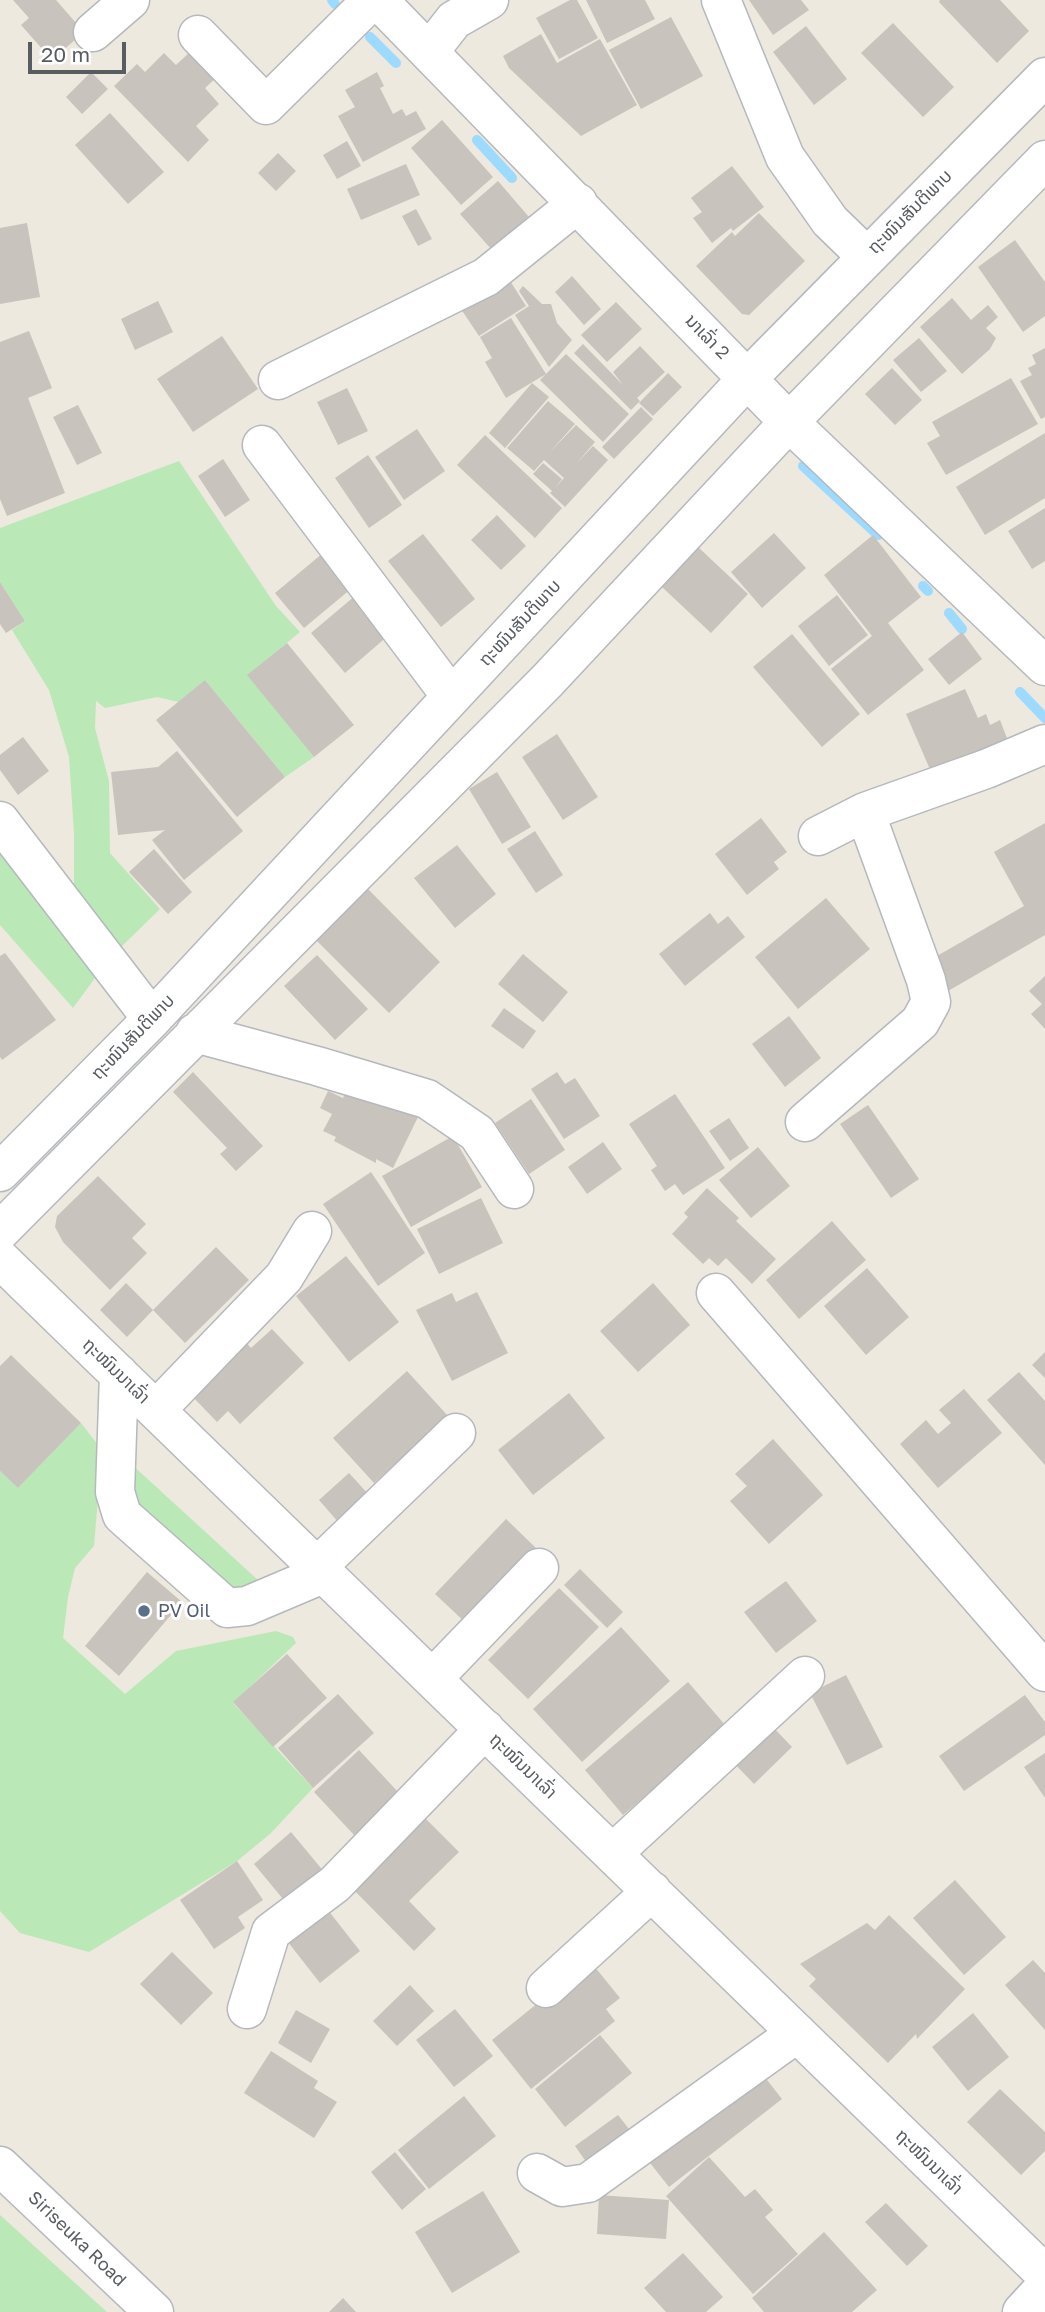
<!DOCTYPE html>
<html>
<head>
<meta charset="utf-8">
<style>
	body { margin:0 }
	#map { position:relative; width:1045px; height:2312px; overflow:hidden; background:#ede9de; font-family:"Golos Text",sans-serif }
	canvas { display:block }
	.scale { position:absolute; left:28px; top:42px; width:98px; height:32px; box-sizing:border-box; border:4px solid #585d62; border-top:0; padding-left:9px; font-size:21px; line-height:24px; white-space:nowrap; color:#585d62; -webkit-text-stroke:5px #fff; paint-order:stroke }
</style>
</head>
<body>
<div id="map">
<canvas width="1045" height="2312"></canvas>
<div class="scale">20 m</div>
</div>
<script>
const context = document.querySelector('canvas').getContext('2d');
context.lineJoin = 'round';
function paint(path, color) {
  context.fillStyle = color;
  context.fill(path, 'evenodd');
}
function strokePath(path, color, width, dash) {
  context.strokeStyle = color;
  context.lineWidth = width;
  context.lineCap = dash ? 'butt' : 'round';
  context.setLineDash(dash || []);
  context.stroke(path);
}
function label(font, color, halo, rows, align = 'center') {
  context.font = font + ' "Golos Text","Noto Sans Lao",sans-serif';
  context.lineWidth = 6;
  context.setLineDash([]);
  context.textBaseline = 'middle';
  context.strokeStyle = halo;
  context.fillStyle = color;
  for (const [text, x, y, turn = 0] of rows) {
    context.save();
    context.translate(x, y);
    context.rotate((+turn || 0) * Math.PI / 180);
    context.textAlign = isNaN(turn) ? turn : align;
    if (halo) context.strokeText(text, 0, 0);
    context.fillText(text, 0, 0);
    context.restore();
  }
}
paint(new Path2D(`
	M179,461L276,606L300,632L248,675L314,757L285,777L205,680L179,702L157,697L105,708L96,701L95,728L109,781L110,853L160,909L120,948L74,891V833L69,757L49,690L12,630L25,621L0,582V528Z
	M0,842L98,974L73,1008L0,925Z
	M81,1423L102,1450L94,1546L75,1568L68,1597L63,1638L125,1694L176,1651L276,1631L293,1637L296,1643L233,1703L313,1788L270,1834L237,1861L89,1952L20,1933L0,1911V1471L18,1488Z
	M129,1462L271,1592L249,1602L138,1525Z
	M0,2215L96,2302L107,2312H0Z`), '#bae8b7');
strokePath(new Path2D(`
	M332,0L335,4
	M370,37L396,63
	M477,140L512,178
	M803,466L878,535
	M923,586L928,591
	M949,613L962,629
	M1020,692L1045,718`), '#9cdaff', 10);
paint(new Path2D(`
	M13,0H56L84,32L52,60L21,25L29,18Z
	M570,0H577L598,38L559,59L536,18Z
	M586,0H645L655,19L607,43Z
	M749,0H801L809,10L773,35Z
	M940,0H1000L1029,31L997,63L939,2Z
	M671,17L703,76L641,109L609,50Z
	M893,23L954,87L923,117L861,53Z
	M806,26L847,79L814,105L773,52Z
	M541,34L557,63L600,39L637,105L581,136L509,68L503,56Z
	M191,51L217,77L205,88L219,104L196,126L209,140L188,162L114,86L137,64L145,72L164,53L176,65Z
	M91,72L108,89L82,114L66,97Z
	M377,72L384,86L380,88L393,114L402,109L406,116L416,111L426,129L363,162L338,116L355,107L345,90Z
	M110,113L164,172L128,204L75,145Z
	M442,120L493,177L461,205L411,148Z
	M347,141L361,166L337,179L323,155Z
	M278,153L296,171L276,191L258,173Z
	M406,164L420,195L361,220L347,189Z
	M732,166L764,207L733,231L731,228L712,243L693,218L702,212L691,198Z
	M498,181L529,217L492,250L460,214Z
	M416,209L432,239L418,246L402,216Z
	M759,213L805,261L749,315L742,314L696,266L732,232L735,236Z
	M27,223L40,297L0,304V228Z
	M1015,240L1045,282V316L1023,332L978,267Z
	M505,273L526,306L479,336L457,303Z
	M572,276L601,309L584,325L555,292Z
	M523,286L542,304H551L557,323L572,340L549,367L515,315L529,306L519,291Z
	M952,298L971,320L988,305L998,317L986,328L996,338L990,349L962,374L920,327Z
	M158,301L173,332L135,350L121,319Z
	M616,302L642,329L607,362L581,335Z
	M511,318L546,374L506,398L485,362L492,358L480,337Z
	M29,331L52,388L28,398L65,493L7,516L0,499V342Z
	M222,336L258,389L193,432L157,379Z
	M919,338L947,371L921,392L893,360Z
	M583,344L623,385L613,372L640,346L665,372L637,398L640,401L631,410L574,353Z
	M1045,348V417L1041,419L1020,381L1032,375L1028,368L1036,364L1032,355Z
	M566,354L629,414L603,442L540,380Z
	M892,368L922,400L895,425L865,394Z
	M668,373L682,387L653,416L639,403Z
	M1011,378L1038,424L946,475L927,443L940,436L932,422Z
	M532,383L549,397L505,448L489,433Z
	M347,388L368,431L338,445L317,402Z
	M548,401L575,424L549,453L576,425L595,442L576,464L593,446L608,460L565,507L550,493L552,491L533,474L543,463L562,479L555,488L564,478L544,460L534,471L507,448Z
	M78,405L102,453L77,465L53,417Z
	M641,407L653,419L614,459L602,447Z
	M417,429L445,471L404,500L375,457Z
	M1045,433V498L985,535L956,487Z
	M485,435L562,508L535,538L457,465Z
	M368,455L402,505L369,528L335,478Z
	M223,459L250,500L225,517L198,476Z
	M1045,508V561L1032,569L1008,531Z
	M497,515L526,546L501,570L471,540Z
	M774,533L806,568L762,608L731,572Z
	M423,534L475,599L441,627L388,561Z
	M873,535L921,597L888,623L924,670L868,715L831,669L872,636L824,575Z
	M698,547L748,594L711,633L662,587Z
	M323,553L352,588L304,628L275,593Z
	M0,582L25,621L6,633L0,624Z
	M356,595L390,634L345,673L311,633Z
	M837,595L868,635L829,666L798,626Z
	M962,632L982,659L949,685L928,659Z
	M792,634L860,714L822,747L753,667Z
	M287,643L354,725L314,757L247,675Z
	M205,680L285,777L237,817L156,720Z
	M965,689L978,718L986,714L990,725L1000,720L1008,741L932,774L906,714Z
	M557,734L598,797L563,820L522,757Z
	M23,737L49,771L18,795L0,770V755Z
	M177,751L243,831L184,880L152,840L165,830L118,835L111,772L158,767Z
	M497,772L531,827L502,844L469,789Z
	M761,818L787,852L774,862L779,869L747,895L715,854Z
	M1045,823V935L948,991L930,960L1024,906L994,852Z
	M535,831L563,875L536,893L507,849Z
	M457,845L496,894L455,928L414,878Z
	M154,849L192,892L168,914L129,872Z
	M367,888L440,962L389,1013L315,939Z
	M826,898L870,949L798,1009L755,957Z
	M710,913L718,924L728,916L745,937L685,986L659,954Z
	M5,953L56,1020L2,1060L0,1057V956Z
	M523,954L568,992L543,1022L498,984Z
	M317,955L368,1009L335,1040L284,986Z
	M1045,976V1029L1031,1014L1042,1004L1029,991Z
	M504,1008L536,1031L523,1049L491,1026Z
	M789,1016L821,1058L785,1087L752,1044Z
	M193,1072L263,1146L236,1171L220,1154L227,1148L173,1092Z
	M557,1072L565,1084L575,1078L600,1116L564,1139L531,1089Z
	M350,1083L418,1117L393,1168L376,1159V1163L334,1141L336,1137L323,1131L332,1114L320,1108L328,1091L343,1098Z
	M675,1094L725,1168L683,1195L675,1184L665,1191L651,1170L657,1166L629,1124Z
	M531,1099L565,1150L529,1174L495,1123Z
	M868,1105L919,1179L891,1198L840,1124Z
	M729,1118L749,1148L730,1161L709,1131Z
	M453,1136L482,1187L411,1227L382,1176Z
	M603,1142L622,1169L587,1194L568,1167Z
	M758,1147L790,1186L751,1218L719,1180Z
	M371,1172L425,1253L378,1286L323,1204Z
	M98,1176L146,1224L132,1238L147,1253L110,1290L63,1242L55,1227L57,1216Z
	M707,1188L739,1218L736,1221L776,1259L752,1284L726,1258L718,1266L709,1258L703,1264L672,1234L688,1217L684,1213Z
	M481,1198L503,1243L439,1274L417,1229Z
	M832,1221L866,1260L799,1319L766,1280Z
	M216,1247L249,1280L185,1343L153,1310Z
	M346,1256L399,1322L349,1362L296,1296Z
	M867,1268L909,1317L866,1355L824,1306Z
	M126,1283L153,1310L127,1337L100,1310Z
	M653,1283L690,1325L638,1372L600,1331Z
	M477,1292L508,1353L452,1381L416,1310L452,1293L456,1302Z
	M272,1329L304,1363L240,1424L228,1411L217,1422L190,1394L245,1341L251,1348Z
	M1045,1352V1378L1032,1365Z
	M11,1355L81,1423L18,1488L0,1471V1366Z
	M407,1371L448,1416L374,1483L333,1438Z
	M1019,1372L1045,1401V1465L987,1400Z
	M964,1389L1002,1433L938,1488L900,1444L926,1420L938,1434L951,1423L939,1410Z
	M569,1393L605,1438L533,1495L498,1450Z
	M773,1439L823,1495L769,1544L730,1501L747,1486L735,1474Z
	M349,1473L370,1496L339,1523L319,1500Z
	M506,1519L537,1549L467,1624L435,1594Z
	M580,1569L623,1612L607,1628L564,1585Z
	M147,1572L182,1602L119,1676L85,1646Z
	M786,1581L817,1621L776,1653L744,1612Z
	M559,1588L599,1627L528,1699L488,1660Z
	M621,1627L670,1681L582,1762L533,1709Z
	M287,1654L327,1698L273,1747L233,1702Z
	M846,1675L883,1747L847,1765L810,1693Z
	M688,1682L726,1726L623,1815L585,1770Z
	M338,1694L374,1733L313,1788L278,1748Z
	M1025,1695L1045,1722V1735L964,1791L939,1756Z
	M770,1724L792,1747L754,1784L732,1761Z
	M359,1750L399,1793L354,1835L314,1792Z
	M1045,1753V1798L1024,1767Z
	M420,1813L459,1852L409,1901L436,1929L414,1951L348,1884Z
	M291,1832L325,1873L288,1905L254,1864Z
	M237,1861L263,1900L238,1917L245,1928L214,1949L180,1900Z
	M955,1880L1006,1937L964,1975L913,1918Z
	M324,1905L360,1951L320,1983L284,1937Z
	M889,1915L965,1989L917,2039L916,2034L888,2063L809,1986L816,1979L800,1964L867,1923L875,1930Z
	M172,1952L213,1993L181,2025L140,1984Z
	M1033,1960L1045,1973V2030L1005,1985Z
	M590,1961L620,1998L606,2009L615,2021L531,2089L492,2040Z
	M410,1985L434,2011L397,2046L373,2021Z
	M455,2009L493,2056L454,2087L416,2040Z
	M296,2010L330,2029L311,2063L278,2043Z
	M973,2013L1009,2057L968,2091L932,2047Z
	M600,2035L632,2073L565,2127L535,2089Z
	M271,2051L318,2081L314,2088L337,2102L314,2138L244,2093Z
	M756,2066L782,2099L669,2187L643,2154Z
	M1000,2089L1045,2132V2151L1021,2175L967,2122Z
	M464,2096L496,2136L429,2189L398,2150Z
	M618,2115L636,2138L592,2170L575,2146Z
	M395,2152L426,2189L402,2210L371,2172Z
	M709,2157L745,2197L755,2189L773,2210L765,2217L798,2254L753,2294L666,2196Z
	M483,2191L520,2252L452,2293L415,2232Z
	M599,2195L669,2200L666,2239L597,2234Z
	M886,2203L928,2246L907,2266L865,2222Z
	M824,2232L877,2290L852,2312H764L752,2298Z
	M683,2253L723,2297L706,2312H666L644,2288Z
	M343,2298L356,2312H329Z`), '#c8c3bc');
const minor = new Path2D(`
	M378,0L789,422L1045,666
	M721,0L785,157L830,221L866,256
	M93,32L130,0
	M198,35L266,105L372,0
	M429,52L454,20L489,0
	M278,380L486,277L578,203
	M262,445L451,696
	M0,821L152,1019
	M818,836L865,812L986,769L1045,744
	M195,1033L317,1066L427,1099L477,1133L514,1189
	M805,1122L920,1022L931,1002L926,980L865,812
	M0,1172L152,1019L747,379L1045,77
	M0,1231L547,681L789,422L1045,160
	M0,1259L1045,2274
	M716,1293L1045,1672
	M119,1374L115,1492L122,1515L227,1608L247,1606L325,1573
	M156,1410L284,1277L312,1231
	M318,1566L456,1433
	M433,1678L539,1568
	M613,1853L805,1676
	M546,1988L652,1891
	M247,2009L271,1932L335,1884L485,1729
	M0,2166L154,2312
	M537,2173L562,2187L588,2183L797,2033
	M1022,2312L1045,2287`);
strokePath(minor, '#b5b8bd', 41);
strokePath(minor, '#fff', 38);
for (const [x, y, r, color] of [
	[144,1611,7,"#5c6f8a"]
]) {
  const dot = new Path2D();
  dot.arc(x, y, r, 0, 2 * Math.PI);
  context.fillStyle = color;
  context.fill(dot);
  strokePath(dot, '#fff', 2.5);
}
label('18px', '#585d62', '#fff', [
	["ຖະໜົນສັນຕິພາບ",910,212,-45],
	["ນາເລົ່າ 2",707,337,46],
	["ຖະໜົນສັນຕິພາບ",520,623,-47],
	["ຖະໜົນສັນຕິພາບ",133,1037,-46],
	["ຖະໜົນນາເລົ່າ",116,1371,44],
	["ຖະໜົນນາເລົ່າ",523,1766,44],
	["ຖະໜົນນາເລົ່າ",929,2162,44],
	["Siriseuka Road",77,2239,44]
]);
label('18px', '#4e5e75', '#fff', [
	["PV Oil",158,1611]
], 'left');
</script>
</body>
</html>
